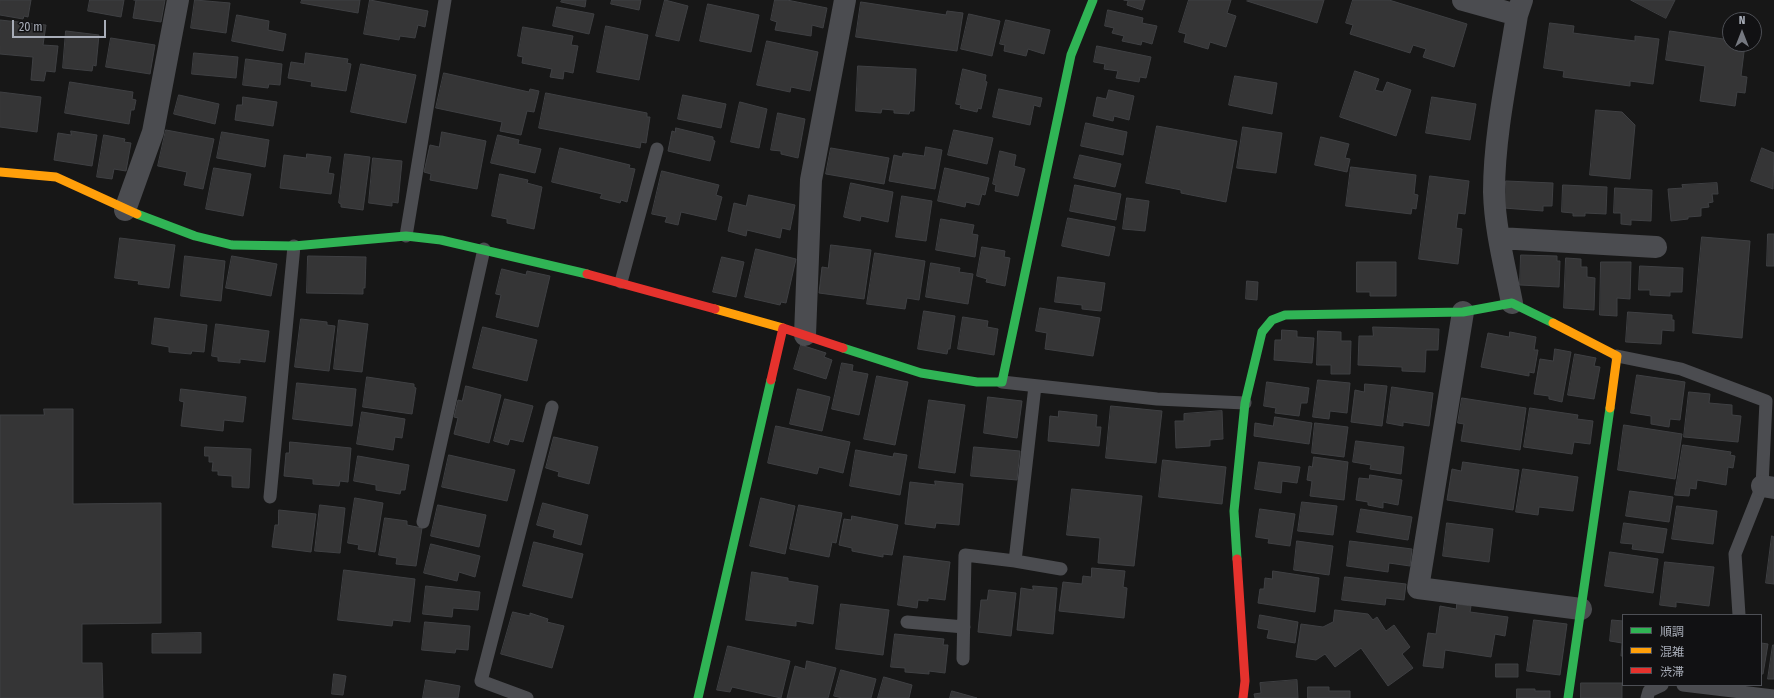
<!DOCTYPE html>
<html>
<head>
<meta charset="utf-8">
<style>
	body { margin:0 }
	#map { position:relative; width:1774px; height:698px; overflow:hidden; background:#171717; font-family:"Fira Sans Condensed","Noto Sans JP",sans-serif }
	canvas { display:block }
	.legend { position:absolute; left:1622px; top:614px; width:140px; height:72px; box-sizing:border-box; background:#111113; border:1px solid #4d4f55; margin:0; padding:5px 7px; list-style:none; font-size:12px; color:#a8adb8 }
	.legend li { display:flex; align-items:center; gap:8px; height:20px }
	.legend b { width:20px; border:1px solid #4d4f55 }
	.north { position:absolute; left:1722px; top:12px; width:40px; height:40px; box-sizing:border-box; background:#111113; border:1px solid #4d4f55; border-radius:50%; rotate:0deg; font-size:11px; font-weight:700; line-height:16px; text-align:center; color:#a8adb8 }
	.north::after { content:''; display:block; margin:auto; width:14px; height:18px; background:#757880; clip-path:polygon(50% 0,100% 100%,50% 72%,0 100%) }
	.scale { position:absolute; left:12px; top:20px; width:94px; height:18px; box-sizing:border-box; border:2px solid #a8adb8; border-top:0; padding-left:5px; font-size:12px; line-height:14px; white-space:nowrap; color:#a8adb8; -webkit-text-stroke:3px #111113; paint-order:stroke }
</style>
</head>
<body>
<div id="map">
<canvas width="1774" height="698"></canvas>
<ul class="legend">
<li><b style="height:5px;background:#30b455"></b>順調</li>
<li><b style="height:5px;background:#ff9f0a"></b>混雑</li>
<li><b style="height:5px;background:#e5322d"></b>渋滞</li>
</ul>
<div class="north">N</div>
<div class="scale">20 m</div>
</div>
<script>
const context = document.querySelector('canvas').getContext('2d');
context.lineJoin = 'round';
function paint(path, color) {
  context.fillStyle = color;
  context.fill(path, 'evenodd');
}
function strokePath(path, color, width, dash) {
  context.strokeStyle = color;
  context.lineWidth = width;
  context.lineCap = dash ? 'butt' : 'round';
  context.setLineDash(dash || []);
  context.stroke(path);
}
const building = new Path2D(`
	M0,0H31L28,17L24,16L23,19L0,15Z
	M90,0H124L121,17L88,11Z
	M134,0H165L161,22L133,18L136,0Z
	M195,0L230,3L226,33L191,28Z
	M302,0H360L358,13L301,3Z
	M370,0L428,11L425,27L418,25L415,38L400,36L399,40L364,34Z
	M562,0H586L585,7L561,2Z
	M612,0H641L639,10L611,4Z
	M665,0L688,6L679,41L656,36Z
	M775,0H787L827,8L823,28L812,25L811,36L775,30L777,22L771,20Z
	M1124,0H1145L1142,10L1127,5L1128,1Z
	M1189,0H1231L1227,13L1236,16L1226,47L1210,42L1208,49L1184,42L1186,34L1179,32Z
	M1248,0H1324L1317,23L1247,1Z
	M1353,0H1389L1467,24L1454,67L1423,57L1426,49L1413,45L1410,53L1350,34L1353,25L1346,23Z
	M1631,0H1675L1666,18Z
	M861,2L946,15L947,11L963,13L957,51L856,37Z
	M708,4L759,15L751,52L700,41Z
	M557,7L594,14L589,34L553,26Z
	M1108,10L1143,18L1142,23L1157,26L1152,44L1142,41L1141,45L1122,41L1124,36L1112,33L1114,28L1105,26Z
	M969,14L1000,21L992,56L961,49Z
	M237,15L269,21L268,30L286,34L283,51L232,41Z
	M0,20L46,25L43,45L58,46L55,72L46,71L44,81L31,80L33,57L0,54Z
	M1006,20L1050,30L1044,54L1028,49L1026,56L1004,51L1005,45L1000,44Z
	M1550,23L1574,26L1573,33L1635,41V36L1659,39L1653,84L1630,81V86L1563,77L1564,71L1544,68Z
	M606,26L648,35L639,80L597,72Z
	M523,27L573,36L571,45L578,46L573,73L564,71L563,79L550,77L552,69L522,63L523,57L518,56Z
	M66,31L99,35L96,66L93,65L92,71L63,68Z
	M1670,31L1730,40V44H1745L1741,76L1747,77L1745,93L1737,92L1735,106L1700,101L1705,66L1666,60Z
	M111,38L155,45L150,74L106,67Z
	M767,41L818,52L810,91L791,87L790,92L757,85Z
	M1097,46L1151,57L1146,78L1140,77L1139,82L1116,78L1118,71L1104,69L1105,64L1094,62Z
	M194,53L238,57L236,78L192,74Z
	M306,53L348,59L347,63L351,64L346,91L311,86L312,82L288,78L291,62L304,64Z
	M246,59L282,64L280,85L269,84L268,88L243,85Z
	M361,64L416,75L406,123L351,112Z
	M858,66L916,69L914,111H910L909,114L894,113V110L882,109L881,113L856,111Z
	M963,69L986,75L985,81L987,82L981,109L978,108L977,112L960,108L961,105L956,104Z
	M1355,71L1379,79L1375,90L1383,92L1387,82L1411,90L1396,136L1340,117Z
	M444,73L529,92L530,89L539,91L534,112L527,111L521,135L500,131L502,122L436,108Z
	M1235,76L1277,83L1272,114L1229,105Z
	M70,82L133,92L132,99L136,100L134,110H131L129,124L65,113Z
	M999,89L1042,98L1040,107L1034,105L1030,125L993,117Z
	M1109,90L1134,96L1129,120L1114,116L1113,121L1093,116L1097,97L1106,99Z
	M0,92L41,97L37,132L0,127Z
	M546,93L647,113V117H650L646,143L641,142L640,148L539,128Z
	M179,95L219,104L215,124L174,114Z
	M683,95L726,104L721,128L678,119Z
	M243,97L277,102L273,126L235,120L237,105H242Z
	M1432,97L1476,104L1470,140L1426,133Z
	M740,102L767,109L759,148L731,142Z
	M1596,110L1622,112L1635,125L1630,179L1590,175Z
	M778,113L805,119L798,158L781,154V151L771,150Z
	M1086,123L1127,132L1123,155L1081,146Z
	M1157,126L1237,141L1226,202L1181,193V190L1146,183Z
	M1243,127L1282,133L1276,173L1237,168Z
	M676,128L713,137V140L715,141L710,161L668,151L672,131L675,132Z
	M166,130L214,139L203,189L184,185L187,172L158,166Z
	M954,130L993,138L987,164L948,155Z
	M71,131L97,135L92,166L54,160L58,133L71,135Z
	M222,132L269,140L265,167L217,158Z
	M442,132L486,141L477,189L430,180L431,174L424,172L430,145L439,147Z
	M104,135L125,139L124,142L131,143L126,171L114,169L112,179L97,177Z
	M498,135L519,140L518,144L541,149L535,173L491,163Z
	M1321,137L1349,144L1345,158L1350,159L1347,172L1315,165Z
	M926,147L942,150L935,189L889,181L894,155L902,157L903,153L924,156Z
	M560,148L630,165L629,168L635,169L627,202L621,200L620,203L600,198L602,194L552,182Z
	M831,148L889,158L884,184L826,174Z
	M1762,148L1774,153L1773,189L1751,181Z
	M1000,151L1016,155L1014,166L1025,169L1018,196L995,191L996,185L993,184Z
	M307,154L331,157L328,173L334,174L331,194L280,188L284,155L306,158Z
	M345,154L370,157L363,210L341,207V204L339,203Z
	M1080,155L1121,164L1115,187L1074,178Z
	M373,158L402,161L398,203L392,202V206L369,203Z
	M1351,167L1416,175L1414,194L1418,195L1416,209L1412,208L1411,214L1346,206Z
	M214,168L251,174L243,216L206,209Z
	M945,168L989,178L985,195L982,194L979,205L966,202L965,207L938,201Z
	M662,171L719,185L716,195L722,197L716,220L681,212L678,225L665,222L667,217L652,214Z
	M500,174L528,180L527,183L542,187L534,229L507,223V219L492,216Z
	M1430,176L1469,181L1465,214L1458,213L1456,228L1462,229L1458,264L1419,259Z
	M1506,181L1553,183L1552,206H1543V211L1504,208Z
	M851,183L893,192L888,222L861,216L860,221L844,217Z
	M1717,183L1718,194H1712L1713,202L1708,203L1709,207L1701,208V216L1688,217V219L1671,221L1668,189L1683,188L1682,185Z
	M1075,185L1121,194L1116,220L1070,211Z
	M1563,185L1607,187L1606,214L1585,213V216H1573V213L1562,212Z
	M1615,188L1652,190L1651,221L1631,220V225L1621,224V213H1614Z
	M749,195L795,205L790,230L782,228L780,238L747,230L746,236L728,231L734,203L746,206Z
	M902,196L932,201L926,241L896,237Z
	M1127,198L1149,201L1145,231L1123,229Z
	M1068,218L1115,227L1109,256L1062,246Z
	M941,219L974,225L972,234L978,235L975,257L936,250Z
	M1768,234H1774V266H1767Z
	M1702,237L1750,241L1742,338L1693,333Z
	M120,238L175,245L169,288L138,284L139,281L115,278Z
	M831,245L871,250L864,299L819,293L822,267L828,268Z
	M982,247L1005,251L1004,257L1010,258L1005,286L986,282L987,279L977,276Z
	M756,249L796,259L786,303L781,302L780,305L745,297Z
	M875,253L925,261L919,300L907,298L905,309L867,304Z
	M1521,255L1557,256V261H1560L1559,287L1520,285Z
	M185,256L225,261L221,301L181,296Z
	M232,256L277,264L271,296L226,288Z
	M308,256L366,257L365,288H363V294L307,293Z
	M722,257L744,262L736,297L713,292Z
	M1566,258L1581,259V267H1587V277L1595,278L1594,310L1564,308Z
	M1357,262H1396V296H1370V292H1357Z
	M1601,262H1631L1630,299L1617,298V316L1600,315Z
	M931,263L960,268L959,272L973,274L968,304L926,297Z
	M1640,266L1683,268L1682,292H1670V296L1650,295V290H1639Z
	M502,269L526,275L527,271L550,276L538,327L496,317L501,295L496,294Z
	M1058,277L1105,283L1101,311L1082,309V305L1055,302Z
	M1247,281L1258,282L1257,300L1246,299Z
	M1040,308L1100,318L1093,356L1045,349L1047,333L1036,331Z
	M924,311L955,316L950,349H948L947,354L918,349Z
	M1628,312L1672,315V320H1674V331L1662,330L1661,344L1626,342Z
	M963,317L988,321L987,327L998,329L994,355L958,349Z
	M155,318L207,325L204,352L192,351L191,354L169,352V347L152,344Z
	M301,319L327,322V325L335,326L329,371L295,367Z
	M339,320L368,324L362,372L334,369Z
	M216,324L269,331L265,362L240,359V363L218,361V357L212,356Z
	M483,327L537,340L527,381L473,368Z
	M1373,327L1439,329L1438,350H1426L1425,372L1402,371V367L1358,365L1359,336H1373Z
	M1282,330L1297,331V337L1314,338L1312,363L1274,360L1275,340H1281Z
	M1318,331L1341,332V341H1351L1350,374H1331V365H1317Z
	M1510,332L1536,337L1534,350H1538L1534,373L1529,372V376L1481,367L1488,333L1509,337Z
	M801,345L826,353L824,357L832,360L826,379L794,369Z
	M1555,349L1571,352L1562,402L1549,399V396L1534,394L1540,359L1553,361Z
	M1575,354L1596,358L1594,366L1600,367L1594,399L1568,395Z
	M842,363L853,365L852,371L868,374L859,415L832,409Z
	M1637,375L1685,382L1680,420L1670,419L1669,427L1651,424V416L1631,413Z
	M877,376L908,382L895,445L864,439Z
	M367,377L414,384V387L416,388L412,414L363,407Z
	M1318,380L1350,383L1347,413L1330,411L1329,419L1313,417Z
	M1267,382L1309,388L1307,403H1301L1299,416L1275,413L1276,408L1264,406Z
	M297,383L356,389L352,426L293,419Z
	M1365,384L1387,386L1382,426L1351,422L1355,390L1364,392Z
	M466,386L501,395L489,443L454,434L458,418L454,417L458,400L462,401Z
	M1392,387L1433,393L1429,426L1403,422V426L1387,423Z
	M181,389L246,397L243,422L224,420L223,431L181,426L184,402L180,401Z
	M798,389L830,397L822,431L790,424Z
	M1689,392L1710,394L1709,403L1732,405V415L1741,416L1738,442L1684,437Z
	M988,397L1022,401L1017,438L984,433Z
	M1462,398L1526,408L1520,450L1461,441L1464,424L1458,423Z
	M505,399L533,406L523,442L510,439L508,445L494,441Z
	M929,400L965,405L955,473L919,468Z
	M1111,406L1162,411L1156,463L1106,458Z
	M1530,408L1578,415L1577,419L1593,421L1590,444L1574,442L1572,454L1524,447Z
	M44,409H73V504L161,503V623L82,624V663H102L103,698H0V415H44Z
	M1059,411L1097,415L1096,427H1101L1099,446L1048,441L1050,416L1058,417Z
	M1222,411L1223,439L1210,440V446L1176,448L1175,421H1184V414Z
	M362,412L405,419L402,438L395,437L393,450L357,444Z
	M1275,417L1312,423L1309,444L1254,436L1255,423L1273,426Z
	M1315,423L1348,427L1344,457L1312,453Z
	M1624,425L1682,434L1675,479L1618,470Z
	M776,426L850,442L843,473L819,467L817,474L768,463Z
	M554,437L598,447L589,484L558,476L559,472L546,468Z
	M1356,441L1404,447L1401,474L1370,469L1371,465L1353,462Z
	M290,442L351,448L348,482L340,481L339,486L313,484V479L284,476L286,453H289Z
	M1683,445L1731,452L1730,455L1735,456L1733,468L1728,467L1726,485L1697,480L1696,489L1690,488L1689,496L1675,495Z
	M205,447L251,449L249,488L232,487V476L218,475V471H212L213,462H209V456H205Z
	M974,447L1020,451L1017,480L971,476Z
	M856,450L893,457L894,453L907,455L900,495L850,486Z
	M449,455L515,470L507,501L442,487Z
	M358,456L409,465L405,490H401L400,494L376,490V485L354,481Z
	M1314,457L1348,462L1344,500L1310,496L1312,481L1307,480L1309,466L1312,467Z
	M1163,460L1226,467L1222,504L1159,497Z
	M1259,462L1300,467L1297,483L1282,481L1281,493L1255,489Z
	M1463,462L1519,470L1513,510L1447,500L1452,469L1461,471Z
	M1523,469L1578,477L1573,511L1539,507L1538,515L1516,512Z
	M1370,475L1402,480L1398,505L1383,502V508L1368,505V502L1356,500L1359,478L1369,479Z
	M935,481L963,484L959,525L936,523L935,528L905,524L910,482L935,485Z
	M1072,489L1142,496L1134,566L1098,563L1100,538L1067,535Z
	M1630,491L1673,497L1669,522L1626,516Z
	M355,498L383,503L375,552L358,549L359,545L348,543Z
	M761,498L795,506L785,554L750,546Z
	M1302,502L1337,506L1333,535L1298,531Z
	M543,503L588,515L581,545L553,537L555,530L537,525Z
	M320,505L345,508L340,553L315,551Z
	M438,505L486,515L479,547L431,536Z
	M799,505L842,513L836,543L832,542L829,557L790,549Z
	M1677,506L1717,511L1713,544L1672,539Z
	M1260,509L1295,514L1290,546L1268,543L1269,539L1256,537Z
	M1361,509L1412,517L1408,540L1357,532Z
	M279,510L316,514L311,552L272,547L275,525H278Z
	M852,516L898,525L892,555L883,554V557L852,551V548L839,545L844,519L851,520Z
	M385,518L407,521V525L422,528L416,566L396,564L397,558L379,555Z
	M1447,523L1493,529L1489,562L1443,556Z
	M1624,523L1667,529L1663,553L1632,549L1633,544L1621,543Z
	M1772,536L1774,537V584L1766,583Z
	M1297,541L1333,546L1329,575L1294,570Z
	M1350,541L1412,549L1410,566L1389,563L1388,572L1347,566Z
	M534,542L583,554L572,598L523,586Z
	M431,544L480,556L475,577L459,572L457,581L424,573Z
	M1610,552L1658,559L1653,593L1605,586Z
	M904,556L950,562L945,600L928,598V601L918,600L917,608L898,605Z
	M1665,562L1714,567L1709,606L1676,602V607L1660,605Z
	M1092,568L1125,571L1123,587L1127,588L1124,618L1059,611L1063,582L1082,584L1083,576L1091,577Z
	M344,570L415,579L410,622L393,620L392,626L338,620Z
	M1273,571L1319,578L1315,612L1258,603L1260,589H1264L1265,578L1272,579Z
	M752,572L788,578V581L818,586L813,624L796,621V626L746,620Z
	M1345,577L1406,584L1404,600L1386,598L1385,605L1342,600Z
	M426,586L480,592L478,610L453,608L452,617L423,614Z
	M1033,586L1057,588L1053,634L1017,630L1021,588L1033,590Z
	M989,590L1016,593L1011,636L978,632L981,600H987Z
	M841,604L889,610L883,655L836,649Z
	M1457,604L1471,606L1470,612L1508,617L1505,636L1495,634L1491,657L1445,650L1443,668L1423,666L1428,633L1436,634L1440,606L1456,609Z
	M1335,610L1368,614L1373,620L1377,617L1386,631L1394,625L1410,647L1402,654L1413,668L1388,686L1361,648L1335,667L1325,654L1316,660L1296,657L1301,624L1323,627L1333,622Z
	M513,612L530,616V613L548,619L547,622L564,626L552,668L501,654Z
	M1260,615L1298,622L1295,643L1267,638L1269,630L1258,628Z
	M1534,620L1567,624L1560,675L1527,671Z
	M1612,620L1623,621V656H1621L1622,643L1610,641Z
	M425,622L470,626L468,650L456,649L455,653L422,650Z
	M201,633V653H152V634Z
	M895,634L944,639L943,645H948L945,673L929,671V674L905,672V668L891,667Z
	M1761,643L1768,644L1763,674H1761Z
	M1773,645H1774V679H1768Z
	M728,646L790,661L781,698L732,687L730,692L717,690Z
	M807,661L836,668L828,698H787L795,666L805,669Z
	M1496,664H1518V677H1496Z
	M841,670L876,679L871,698H842L834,696Z
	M334,674L346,676L343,695L332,694Z
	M884,677L912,685L909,698H878Z
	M426,680L460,686L458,698H423Z
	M1297,680L1298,698H1255L1254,694L1261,693L1260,683Z
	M1581,683H1622V698H1581Z
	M1308,687H1329V691H1350V698H1308Z
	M1517,689H1535V691H1550V698H1517Z
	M952,691L977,698H950Z`);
paint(building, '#353536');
strokePath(building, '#3f4043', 1);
strokePath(new Path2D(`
	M406,236L445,0
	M621,282L657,149
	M1617,356L1681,369L1766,401L1762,486L1735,554L1739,615
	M1002,382L1157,399L1245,403
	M270,497L294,246
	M423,522L484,249
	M1015,561L1035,386
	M907,622L964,627
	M963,659L965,555L1015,561L1061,569
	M1683,685L1774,696
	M527,698L481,681L552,407
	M1647,698L1649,691L1662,685`), '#4b4c50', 13);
strokePath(new Path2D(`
	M1463,0L1517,15
	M125,210L153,132L178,0
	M1499,238L1656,247
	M1512,303C1505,267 1495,230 1494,192C1494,135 1508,72 1517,15L1522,0
	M1463,312L1418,588L1581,609
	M805,335L811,180L845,0
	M1762,486L1774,488`), '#4b4c50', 22);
strokePath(new Path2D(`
	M137,214L195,236L232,245L294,246L406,236L441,240L587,274
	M843,348L921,373L977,382H1002L1071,55L1093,0
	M1237,559L1234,511L1245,403L1262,332L1272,320L1285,315L1463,312L1512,303L1553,323
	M698,698L771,380
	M1568,698L1610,408`), '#30b455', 9);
strokePath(new Path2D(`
	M0,172L56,177L137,214
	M715,309L783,328
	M1553,323L1617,356L1610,408`), '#ff9f0a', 9);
strokePath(new Path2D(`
	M587,274L715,309
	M771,380L783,328L843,348
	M1237,559L1245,681L1243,698`), '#e5322d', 9);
</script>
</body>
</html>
